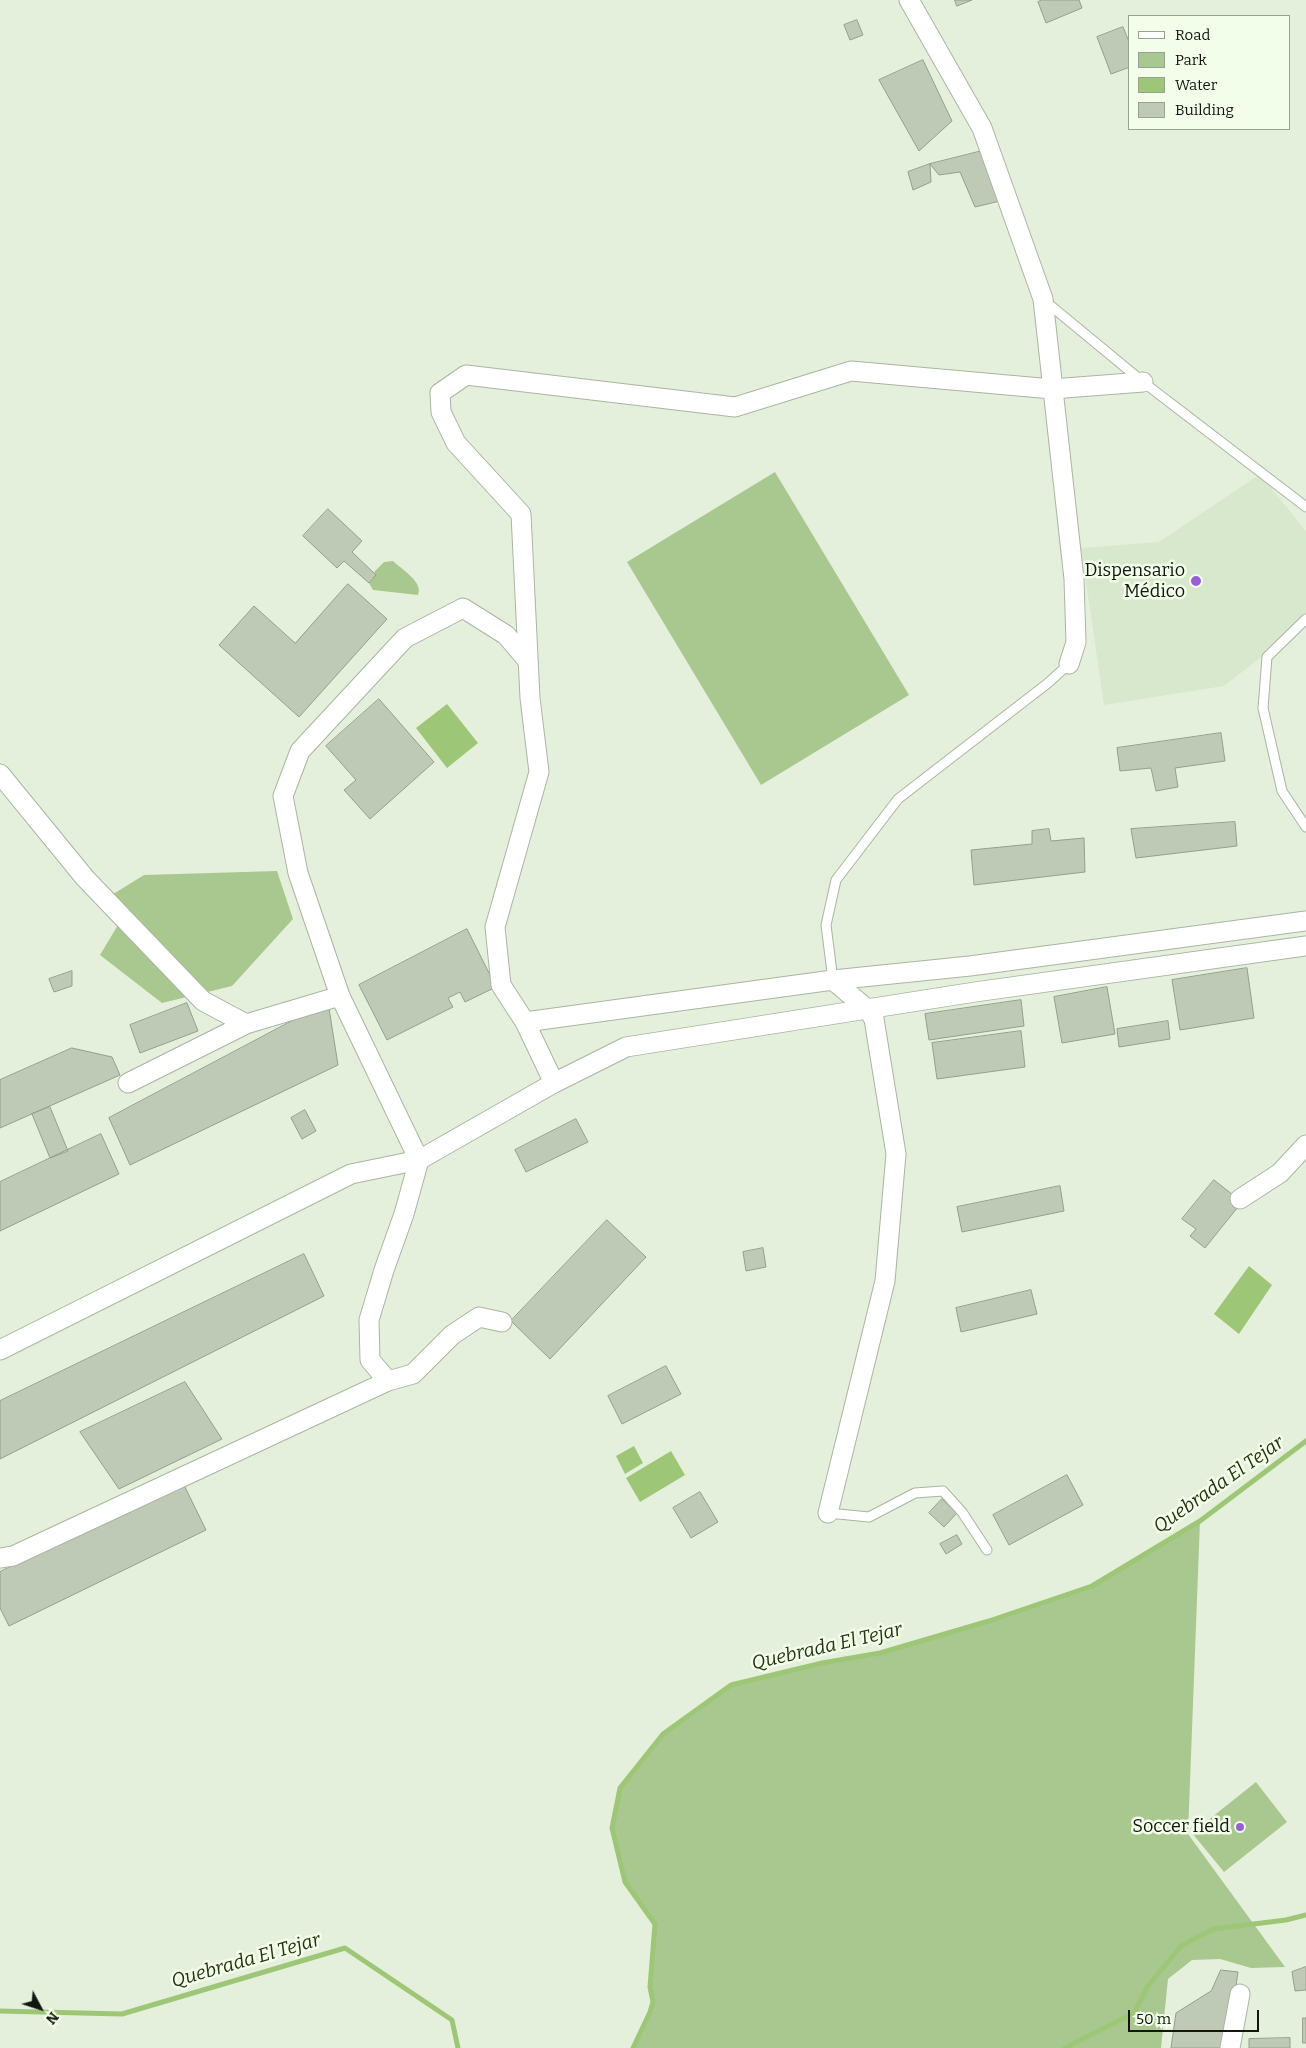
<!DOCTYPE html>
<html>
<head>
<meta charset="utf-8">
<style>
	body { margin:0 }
	#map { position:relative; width:1306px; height:2048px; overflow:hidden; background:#e5f0dc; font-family:Bitter,serif }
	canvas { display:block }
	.legend { position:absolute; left:1128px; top:15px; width:162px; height:115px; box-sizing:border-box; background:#f2fee9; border:1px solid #98a192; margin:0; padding:6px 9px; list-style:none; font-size:15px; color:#12160f }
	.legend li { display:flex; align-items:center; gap:10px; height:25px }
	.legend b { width:25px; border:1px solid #98a192 }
	.north { position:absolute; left:15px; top:1983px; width:50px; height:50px; -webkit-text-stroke:4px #f2fee9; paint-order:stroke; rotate:130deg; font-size:14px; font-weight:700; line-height:20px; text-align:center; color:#12160f }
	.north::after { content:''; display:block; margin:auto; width:18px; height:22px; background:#12160f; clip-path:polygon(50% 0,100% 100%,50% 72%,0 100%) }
	.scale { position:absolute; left:1128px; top:2010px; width:131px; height:22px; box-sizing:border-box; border:2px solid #12160f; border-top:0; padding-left:6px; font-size:15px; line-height:18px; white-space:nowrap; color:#12160f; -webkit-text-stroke:4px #f2fee9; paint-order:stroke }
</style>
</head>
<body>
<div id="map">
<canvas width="1306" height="2048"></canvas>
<ul class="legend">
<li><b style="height:6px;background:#fff"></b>Road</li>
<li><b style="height:14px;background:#a9c88f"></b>Park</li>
<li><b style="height:14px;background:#9dc776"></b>Water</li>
<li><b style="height:14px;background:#bfcab6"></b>Building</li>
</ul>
<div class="north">N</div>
<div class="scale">50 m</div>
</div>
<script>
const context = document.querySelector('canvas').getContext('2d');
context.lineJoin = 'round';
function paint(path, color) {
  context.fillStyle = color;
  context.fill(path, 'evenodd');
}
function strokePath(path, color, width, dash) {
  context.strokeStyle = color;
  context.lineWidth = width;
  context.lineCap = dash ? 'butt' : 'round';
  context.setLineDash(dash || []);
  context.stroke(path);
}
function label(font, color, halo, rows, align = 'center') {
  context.font = font + ' Bitter,serif';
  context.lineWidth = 5;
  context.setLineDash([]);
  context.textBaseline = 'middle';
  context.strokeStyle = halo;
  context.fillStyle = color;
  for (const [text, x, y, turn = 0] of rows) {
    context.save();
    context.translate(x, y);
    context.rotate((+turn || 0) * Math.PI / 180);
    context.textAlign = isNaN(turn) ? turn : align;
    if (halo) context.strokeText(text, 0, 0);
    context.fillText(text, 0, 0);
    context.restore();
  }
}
paint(new Path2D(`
	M1260,474L1306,531V613L1264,655L1224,686L1104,705L1081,548L1159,542Z`), '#d8e8cc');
paint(new Path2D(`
	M775,472L909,695L761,785L627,562Z
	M393,561C401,569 424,582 418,595L373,590L369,583L376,575L374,572L384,562Z
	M277,871L293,919L232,986L162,1003L100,955L124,915L110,896L144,875Z
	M1200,1521L1188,1834L1285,1967L1251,1968L1220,1959L1192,1960L1168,1979L1161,2048H633L650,2012L653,2002L650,1987L655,1924L625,1882L612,1828L620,1788L663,1734L731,1685L822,1663L880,1653L989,1621L1092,1586Z
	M1256,1782L1287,1822L1224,1872L1192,1833Z`), '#a9c88f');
paint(new Path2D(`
	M447,704L478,743L447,768L416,728Z
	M1249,1266L1272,1285L1239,1334L1214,1314Z
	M634,1446L643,1463L625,1474L616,1456Z
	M671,1451L685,1475L640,1502L626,1478Z`), '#9dc776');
strokePath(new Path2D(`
	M0,2011L122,2014L345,1948L452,2020L458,2048
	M633,2048L650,2012L653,2002L650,1987L655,1924L625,1882L612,1828L620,1788L663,1734L731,1685L822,1663L880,1653L989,1621L1092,1586L1200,1521L1306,1441
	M1065,2048L1134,2013L1148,1986L1181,1946L1213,1929L1286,1920L1306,1915`), '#9dc776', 5);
const building = new Path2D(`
	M955,0H972L957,6Z
	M1042,0H1079L1082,8L1046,23L1038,2Z
	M857,20L863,35L850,40L844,25Z
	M1123,27L1130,44V67L1111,74L1097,37Z
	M923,60L952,121L919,151L879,80Z
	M982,151L1000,201L975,207L960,172L939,175L930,164Z
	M930,164L931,182L913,190L908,172Z
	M328,509L362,541L352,552L376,575L369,583L344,561L337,568L303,536Z
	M348,584L387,619L299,717L219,645L254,606L295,643Z
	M379,699L434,762L370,819L344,790L356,780L326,746Z
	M1221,733L1225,761L1175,768L1178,787L1156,791L1151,768L1120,771L1117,748Z
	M1235,822L1237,846L1136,858L1131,829Z
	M1049,829L1051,841L1084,838L1085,872L974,885L971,850L1032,844V831Z
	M467,929L496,987L465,1002L460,992L448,998L453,1007L387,1040L359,985Z
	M1247,968L1254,1018L1180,1030L1172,980Z
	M72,971V986L54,992L49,979Z
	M1107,987L1115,1034L1062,1043L1054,997Z
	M1021,1000L1024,1026L929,1040L925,1014Z
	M328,1002L338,1065L130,1165L109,1118Z
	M187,1003L198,1031L140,1053L130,1025Z
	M1168,1021L1170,1039L1119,1047L1117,1029Z
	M1021,1031L1025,1067L937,1079L932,1043Z
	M72,1048L112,1057L120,1075L0,1128V1080Z
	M50,1107L68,1151L50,1158L32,1114Z
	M305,1110L316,1131L302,1139L291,1118Z
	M576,1119L588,1142L526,1172L515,1150Z
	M101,1134L119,1174L0,1231V1182Z
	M1214,1180L1242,1202L1205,1248L1190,1236L1196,1229L1182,1219Z
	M1060,1186L1064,1211L962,1232L957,1207Z
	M607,1220L646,1257L550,1359L511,1321Z
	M763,1248L766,1267L746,1271L743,1252Z
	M304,1254L324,1296L0,1459V1401Z
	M1031,1290L1037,1314L961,1332L956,1308Z
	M666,1366L681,1394L622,1424L608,1396Z
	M185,1382L222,1439L119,1489L80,1432Z
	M1067,1475L1083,1505L1009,1545L993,1515Z
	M183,1483L206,1530L9,1626L0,1608V1572Z
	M700,1492L718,1522L691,1538L673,1508Z
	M942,1499L957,1513L944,1527L929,1513Z
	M957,1535L962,1544L946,1554L940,1544Z
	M1306,1967V1990L1295,1991L1292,1972Z
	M1221,1970L1238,1972L1227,2048H1171L1176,2013L1211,1991Z
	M1303,2018H1306V2043H1303Z
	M1290,2038V2048H1249V2039Z`);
paint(building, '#bfcab6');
strokePath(building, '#949f8b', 1);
const lane = new Path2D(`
	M1045,301L1143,382L1306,507
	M1306,619L1267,657L1263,708L1282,791L1306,827
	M833,980L826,925L836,880L898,799L1048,683L1069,664
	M828,1513L869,1517L915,1493L943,1491L962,1512L987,1550`);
const street = new Path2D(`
	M909,0L982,128L1043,299L1074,579L1076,642L1069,664
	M0,774L85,878L203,1001L246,1024
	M525,1022L833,980L970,966L1306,921
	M128,1083L246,1024L340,996
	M554,1083L525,1022L501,985L495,927L539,772L530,698L521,514L456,443L441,412L440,393L466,375L735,407L851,371L1052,389L1143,382
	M1240,1199L1280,1173L1306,1145
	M0,1350L351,1174L419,1160L554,1083L626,1047L975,992L1306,946
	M388,1381L370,1360L369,1320L384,1270L404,1214L419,1160L340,996L298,873L283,796L300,751L405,638L463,608L506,635L528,661
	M828,1513L885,1281L896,1154L874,1019L868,1010L833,980
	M0,1558L13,1556L388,1381L413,1374L452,1335L479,1317L502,1322
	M1230,2048L1240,1994`);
strokePath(lane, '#aab5a1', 11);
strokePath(street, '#aab5a1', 21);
strokePath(lane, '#fff', 9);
strokePath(street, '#fff', 19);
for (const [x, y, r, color] of [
	[1196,581,6,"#985ed6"],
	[1240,1827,5,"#985ed6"]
]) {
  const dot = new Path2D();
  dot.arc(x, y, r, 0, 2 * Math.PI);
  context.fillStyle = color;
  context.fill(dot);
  strokePath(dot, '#f2fee9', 2);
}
label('18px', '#12160f', '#f2fee9', [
	["Dispensario",1185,571],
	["Médico",1185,592],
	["Soccer field",1230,1827]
], 'right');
label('italic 19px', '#243413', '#f2fee9', [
	["Quebrada El Tejar",1219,1485,-35],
	["Quebrada El Tejar",827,1647,-13],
	["Quebrada El Tejar",246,1961,-16]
]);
</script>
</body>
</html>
